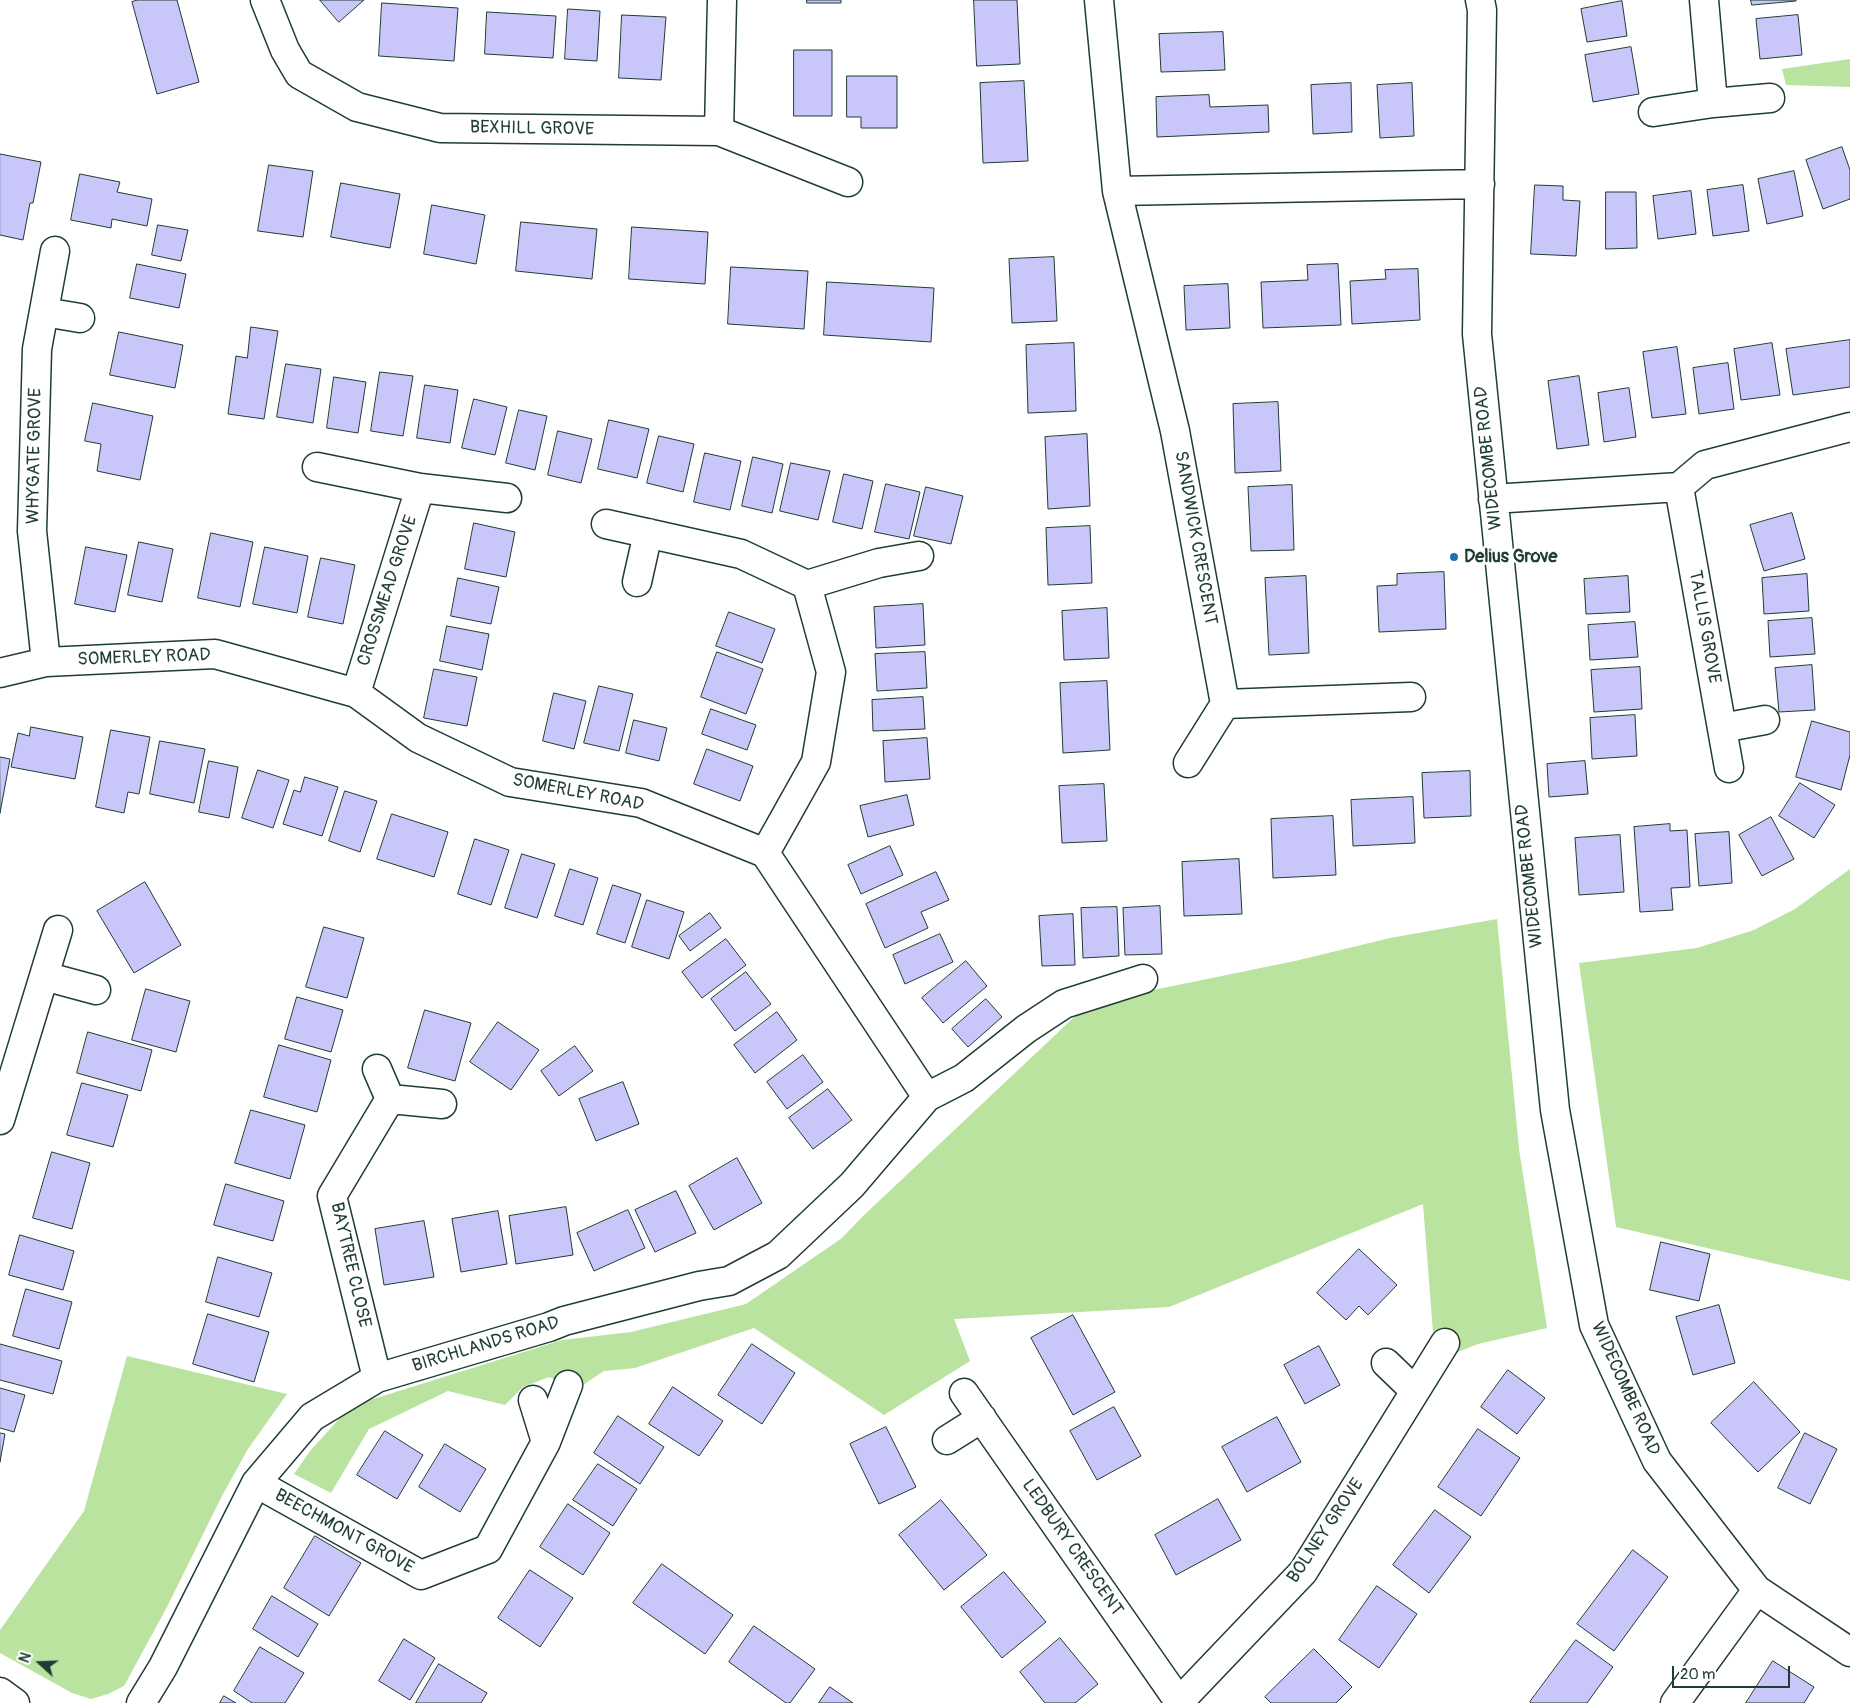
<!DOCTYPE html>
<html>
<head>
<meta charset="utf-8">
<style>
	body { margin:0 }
	#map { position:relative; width:1850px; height:1703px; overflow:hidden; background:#fff; font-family:Pangolin,sans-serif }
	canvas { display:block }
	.north { position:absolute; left:15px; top:1638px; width:50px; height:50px; -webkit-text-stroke:4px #fff; paint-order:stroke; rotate:290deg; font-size:14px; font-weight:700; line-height:20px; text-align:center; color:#1f3d34 }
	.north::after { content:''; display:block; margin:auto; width:18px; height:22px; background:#1f3d34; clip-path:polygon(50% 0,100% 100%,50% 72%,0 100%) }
	.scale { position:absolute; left:1672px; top:1666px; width:118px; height:22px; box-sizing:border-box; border:2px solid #1f3d34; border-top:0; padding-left:6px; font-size:15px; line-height:18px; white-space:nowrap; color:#1f3d34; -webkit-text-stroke:4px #fff; paint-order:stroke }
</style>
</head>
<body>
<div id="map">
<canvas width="1850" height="1703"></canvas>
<div class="north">N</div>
<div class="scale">20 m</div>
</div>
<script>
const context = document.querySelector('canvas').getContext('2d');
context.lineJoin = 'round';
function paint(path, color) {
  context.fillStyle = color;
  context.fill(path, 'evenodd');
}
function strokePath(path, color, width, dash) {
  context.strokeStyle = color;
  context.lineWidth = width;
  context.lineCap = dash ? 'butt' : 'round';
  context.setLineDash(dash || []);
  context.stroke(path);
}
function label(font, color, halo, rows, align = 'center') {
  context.font = font + ' Pangolin,sans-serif';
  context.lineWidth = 5;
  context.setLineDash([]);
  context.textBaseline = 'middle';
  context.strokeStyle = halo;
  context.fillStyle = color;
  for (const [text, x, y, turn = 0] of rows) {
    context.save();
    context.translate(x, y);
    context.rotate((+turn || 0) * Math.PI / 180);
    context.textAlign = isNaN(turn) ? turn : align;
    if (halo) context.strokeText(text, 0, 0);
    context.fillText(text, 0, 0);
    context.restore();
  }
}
paint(new Path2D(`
	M1850,59V87L1786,85L1782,69Z
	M1850,869V1281L1616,1227L1579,963L1697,948L1754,930L1795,909Z
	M1497,919L1519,1149L1547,1328L1478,1344L1455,1353L1433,1332L1423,1204L1169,1307L954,1319L970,1361L884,1415L754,1328L635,1368L604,1371L577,1389L549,1377L523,1387L505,1405L448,1391L369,1429L331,1493L294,1474L310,1451L351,1406L562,1340L631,1332L746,1304L842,1238L862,1217L1086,1006L1163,988L1295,961L1390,938Z
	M127,1356L287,1394L248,1449L222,1496L167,1607L124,1686L108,1694L91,1699L72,1693L0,1653V1630L84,1511Z`), '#b9e39f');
const building = new Path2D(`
	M138,0H177L199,82L157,94L132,2Z
	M320,0H364L339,22Z
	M807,0H841V3H807Z
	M974,0H1017L1020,64L977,66Z
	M1751,0H1796V1L1752,5Z
	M1622,1L1627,36L1587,42L1581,9Z
	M382,3L458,8L454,61L379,56Z
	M568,9L600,11L597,61L565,59Z
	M487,12L556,16L553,58L485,54Z
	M622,15L666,17L661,80L619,78Z
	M1798,15L1802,55L1760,59L1756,19Z
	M1223,32L1225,70L1161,72L1159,34Z
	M1631,47L1639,94L1593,102L1585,55Z
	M794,50H832V116H794Z
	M847,76H897V128H861V117H847Z
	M1024,81L1028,161L983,163L980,83Z
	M1351,83L1352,132L1313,134L1311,85Z
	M1412,83L1414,136L1380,138L1377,85Z
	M1209,95L1210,107L1268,105L1269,132L1157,137L1156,97Z
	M1842,147L1850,170V199L1823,209L1806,160Z
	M0,154L41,162L33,203H30L23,240L0,235Z
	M269,165L313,171L303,237L258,231Z
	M1794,171L1803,216L1767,224L1758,179Z
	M80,174L120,182L117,192L152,199L147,226L112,219L111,228L71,220Z
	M341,183L400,194L390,248L331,237Z
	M1535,185L1563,186V200L1580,201L1576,256L1531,254Z
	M1743,185L1749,231L1713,236L1707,190Z
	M1691,191L1696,234L1658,239L1653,196Z
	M1606,192H1636L1637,248L1606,249Z
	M432,205L485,215L476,264L424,254Z
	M521,222L597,229L592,279L516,271Z
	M158,225L188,230L181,261L152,255Z
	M632,227L708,232L705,284L629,279Z
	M1054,257L1057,321L1012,323L1009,259Z
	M137,264L186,274L179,308L130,298Z
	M1338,264L1341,325L1263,328L1261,282L1308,280L1307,265Z
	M731,267L808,271L804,329L728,324Z
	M1418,269L1420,320L1352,324L1350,281L1386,279L1385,270Z
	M827,282L934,288L931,342L824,335Z
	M1228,284L1230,328L1186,330L1184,286Z
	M251,327L278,331L264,419L228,414L236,356L247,358Z
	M119,332L183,345L175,388L110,375Z
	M1850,340V387L1793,395L1786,349Z
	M1074,343L1076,411L1028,413L1026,345Z
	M1772,343L1780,395L1741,400L1734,349Z
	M1677,347L1686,414L1652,418L1643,352Z
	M1728,363L1734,409L1699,414L1693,368Z
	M286,364L321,369L313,423L277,417Z
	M380,372L413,376L403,436L371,431Z
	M1579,376L1589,445L1557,449L1548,381Z
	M334,377L366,382L358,433L327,428Z
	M425,385L458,390L450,443L417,438Z
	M1629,388L1636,437L1604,442L1598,393Z
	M474,399L507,407L495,455L462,448Z
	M1278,402L1281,471L1235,473L1233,404Z
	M93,403L153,416L140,480L97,471L101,444L85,441Z
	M519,410L547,416L535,470L506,463Z
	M609,420L649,429L637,478L598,469Z
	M558,431L592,439L581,483L548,475Z
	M1087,434L1090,506L1048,509L1045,437Z
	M659,436L694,444L683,492L647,483Z
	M705,453L741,461L730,510L694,502Z
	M753,457L783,464L772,513L742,506Z
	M791,463L830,471L818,520L780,511Z
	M844,474L873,481L862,529L833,522Z
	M886,484L920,492L909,539L875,532Z
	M1292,485L1294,550L1251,551L1248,487Z
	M926,487L963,496L951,544L914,536Z
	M1792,513L1805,559L1764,571L1750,525Z
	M474,523L515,532L506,577L465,569Z
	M1090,526L1092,583L1048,585L1046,528Z
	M211,533L253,542L240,607L198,598Z
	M139,542L173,549L162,602L128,595Z
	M86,547L127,555L115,612L75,604Z
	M265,547L308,556L297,613L253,604Z
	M321,558L355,565L343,624L308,617Z
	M1444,572L1446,629L1379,632L1377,586L1397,585V574Z
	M1807,574L1809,611L1764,614L1762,578Z
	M1306,576L1309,653L1269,655L1265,578Z
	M1628,576L1630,612L1586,614L1584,579Z
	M458,578L499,587L491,624L451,616Z
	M923,604L925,645L876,648L874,607Z
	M1107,608L1109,658L1064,660L1062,611Z
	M729,612L775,629L762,663L716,646Z
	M1812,618L1815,654L1770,657L1768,621Z
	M1635,622L1638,657L1590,660L1588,625Z
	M447,626L489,634L482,670L440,661Z
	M717,652L763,669L746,714L701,697Z
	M925,652L927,688L877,691L875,654Z
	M1812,665L1815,710L1779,712L1775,668Z
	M1640,667L1642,709L1594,712L1591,670Z
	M434,669L477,677L467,726L424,718Z
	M1107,681L1110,750L1063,753L1060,683Z
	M599,686L633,694L619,751L584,743Z
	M554,693L586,701L574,749L543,741Z
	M923,697L925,729L873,731L872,700Z
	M711,709L756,725L747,750L702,734Z
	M1635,715L1637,756L1592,759L1590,718Z
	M634,720L667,728L659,761L626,753Z
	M1812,721L1850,732V755L1841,790L1796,777Z
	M31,727L83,737L75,779L11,767L18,733L29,736Z
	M111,730L150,737L139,794L128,792L124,813L96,807Z
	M927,738L930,779L885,782L883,741Z
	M160,741L205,749L194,803L150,794Z
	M707,749L753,766L740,801L694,784Z
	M0,757L10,759L0,813Z
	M209,761L238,767L229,818L199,812Z
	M1585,761L1588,794L1549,797L1547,764Z
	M258,770L289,780L273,828L242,818Z
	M1470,771L1471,816L1424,818L1422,773Z
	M305,777L338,787L322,836L283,824L294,790L300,792Z
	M1800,783L1835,805L1814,838L1779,816Z
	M1104,784L1107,841L1062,843L1059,786Z
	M345,791L377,801L360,852L329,841Z
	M907,795L914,825L868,837L860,806Z
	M1413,797L1415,843L1353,846L1351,800Z
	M392,814L448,832L434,877L377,859Z
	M1333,816L1336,875L1273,878L1271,819Z
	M1771,817L1794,859L1762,876L1739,835Z
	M1670,824V831L1687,830L1690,887L1671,888L1673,910L1640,912L1634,827Z
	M1729,832L1732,883L1699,886L1695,834Z
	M1620,835L1624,892L1579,895L1575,838Z
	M475,839L509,850L491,905L458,894Z
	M890,846L903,875L861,894L848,865Z
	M522,854L555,864L537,918L505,908Z
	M1239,859L1242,914L1184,916L1182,862Z
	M570,869L598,878L583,925L555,916Z
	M936,872L949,900L921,912L928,928L885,948L866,904Z
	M145,882L181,945L134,973L97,911Z
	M613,885L641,894L625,943L597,934Z
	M647,900L684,912L669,959L632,947Z
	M1160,906L1162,954L1125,955L1123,908Z
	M1117,907L1119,956L1083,958L1081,908Z
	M710,913L721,928L690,951L679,936Z
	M1073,914L1075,965L1042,966L1039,916Z
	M324,927L364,938L347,998L306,987Z
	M940,934L953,962L905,984L893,955Z
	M726,939L746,965L702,998L682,972Z
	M966,961L987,986L943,1023L922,998Z
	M746,972L771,1004L735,1031L711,999Z
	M146,989L190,1001L176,1052L132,1040Z
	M297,997L343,1010L331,1052L285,1039Z
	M986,999L1002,1017L968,1047L952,1029Z
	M425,1010L471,1023L455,1081L408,1068Z
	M777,1012L797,1040L755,1073L734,1045Z
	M498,1022L539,1050L511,1090L470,1062Z
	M88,1032L152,1050L141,1091L77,1073Z
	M279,1045L331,1060L317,1112L264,1097Z
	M575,1046L593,1071L559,1096L541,1071Z
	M803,1055L823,1082L787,1109L767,1082Z
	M623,1082L639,1124L596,1141L579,1099Z
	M82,1083L128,1095L113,1147L67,1135Z
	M828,1089L852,1120L813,1149L789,1118Z
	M251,1110L305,1125L290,1179L235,1163Z
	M52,1152L90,1163L72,1229L33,1218Z
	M737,1158L762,1203L714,1230L689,1186Z
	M226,1184L284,1201L273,1241L214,1225Z
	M676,1191L696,1233L655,1252L635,1210Z
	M566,1207L573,1255L516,1264L509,1216Z
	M628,1210L645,1248L594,1271L577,1233Z
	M498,1211L507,1264L461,1272L452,1219Z
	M424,1221L434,1277L384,1285L375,1229Z
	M20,1235L74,1251L63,1290L9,1275Z
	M1661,1242L1710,1254L1699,1301L1650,1290Z
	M1359,1249L1397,1285L1368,1315L1359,1306L1346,1320L1317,1293Z
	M218,1257L272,1273L259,1317L206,1302Z
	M26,1289L72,1302L59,1349L13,1336Z
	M1719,1305L1735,1363L1693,1375L1676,1317Z
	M208,1314L269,1332L254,1382L193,1364Z
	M1073,1315L1115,1392L1073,1415L1031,1338Z
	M0,1344L62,1361L53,1394L0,1380Z
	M752,1344L795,1373L762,1424L718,1395Z
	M1319,1346L1340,1385L1305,1404L1284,1365Z
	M1508,1370L1545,1398L1517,1434L1481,1407Z
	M1754,1382L1800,1432L1758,1472L1711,1423Z
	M673,1387L723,1421L699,1456L649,1424Z
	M0,1388L25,1395L14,1432L0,1428Z
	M1114,1407L1141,1456L1097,1480L1070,1431Z
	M618,1416L664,1447L640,1484L594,1453Z
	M1277,1417L1301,1462L1247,1492L1222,1447Z
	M886,1427L916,1487L879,1504L850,1444Z
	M1478,1429L1520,1458L1481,1516L1438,1487Z
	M385,1431L423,1455L397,1499L357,1475Z
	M0,1433L5,1434L0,1462Z
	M1805,1433L1837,1449L1810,1504L1778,1488Z
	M445,1444L486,1469L460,1512L419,1487Z
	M598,1464L637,1489L613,1526L573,1500Z
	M1218,1499L1241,1540L1176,1575L1155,1535Z
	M941,1500L987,1555L944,1590L899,1535Z
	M568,1504L610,1533L583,1575L540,1547Z
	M1435,1510L1471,1537L1429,1593L1393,1565Z
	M315,1536L361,1563L329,1616L284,1588Z
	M1633,1550L1668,1577L1614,1651L1577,1624Z
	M662,1564L733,1615L705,1654L633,1603Z
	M530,1570L573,1598L540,1647L498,1618Z
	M1004,1572L1046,1622L1002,1658L961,1607Z
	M1377,1586L1417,1614L1379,1668L1339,1640Z
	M272,1596L318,1624L298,1657L253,1629Z
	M754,1626L815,1669L790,1703H786L729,1662Z
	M1060,1638L1098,1684L1075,1703H1045L1020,1672Z
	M404,1639L435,1658L410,1700L379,1681Z
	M1576,1640L1613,1667L1587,1703H1531L1530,1702Z
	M260,1647L304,1673L285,1703H252L234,1691Z
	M1314,1649L1352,1687L1336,1703H1271L1265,1697Z
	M1773,1661L1814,1687L1804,1703H1746Z
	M439,1664L487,1693L481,1703H416Z
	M830,1687L853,1703H819Z
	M224,1696L236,1703H220Z`);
paint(building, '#c9c7fa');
strokePath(building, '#1f3d34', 1);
const minor = new Path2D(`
	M265,0L285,50L299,74L357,107L440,128L719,131L848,182
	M1099,0L1117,191L1175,431L1225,704L1411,697
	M1480,0L1482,10L1477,334L1555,1110L1594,1325L1657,1461L1757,1590L1850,1652
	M1704,0L1713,103
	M1653,112L1713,103L1770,98
	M719,131L722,0
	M1117,191L1480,184
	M44,312L80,318
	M317,467L420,488L507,498
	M1679,487L1729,768
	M1493,499L1679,487L1705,465L1850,427
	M606,524L741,554L807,585L831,672L816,762L765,853
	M637,582L648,533
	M807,585L879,563L919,556
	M46,662L32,531L37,349L55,251
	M0,673L46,662L215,654L356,693L418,738L510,782L641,803L765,853L927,1097
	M356,693L420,488
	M1722,728L1765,720
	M1188,763L1225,704
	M44,976L96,990
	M377,1069L390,1099
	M0,1120L58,930
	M1386,1363L1415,1391
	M377,1378L332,1196L390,1099L442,1104
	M964,1393L1180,1703
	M533,1400L546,1442L568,1385
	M947,1440L982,1418
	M256,1483L421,1575L488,1549L546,1442
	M0,1692L15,1703
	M1179,1702L1303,1572L1445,1343
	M141,1703L163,1667L256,1483L312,1417L377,1378L549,1327L564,1321L699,1286L729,1281L778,1255L852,1185L927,1097L964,1078L1026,1029L1064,1004L1143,979
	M1675,1703L1757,1590`);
strokePath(minor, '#1f3d34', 31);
strokePath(minor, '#fff', 28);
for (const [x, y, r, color] of [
	[1454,557,5,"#1f6fb2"]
]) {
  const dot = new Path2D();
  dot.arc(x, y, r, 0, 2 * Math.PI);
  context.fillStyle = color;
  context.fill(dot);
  strokePath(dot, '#fff', 2);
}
label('18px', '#1f3d34', '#fff', [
	["BEXHILL GROVE",532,129,1],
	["WHYGATE GROVE",35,456,-89],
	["WIDECOMBE ROAD",1489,458,-96],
	["SANDWICK CRESCENT",1195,538,80],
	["CROSSMEAD GROVE",388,591,-72],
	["TALLIS GROVE",1704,627,80],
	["SOMERLEY ROAD",144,658,-2],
	["SOMERLEY ROAD",578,793,11],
	["WIDECOMBE ROAD",1530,876,-96],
	["BAYTREE CLOSE",350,1265,77],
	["BIRCHLANDS ROAD",486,1345,-17],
	["WIDECOMBE ROAD",1625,1389,66],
	["BOLNEY GROVE",1326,1531,-56],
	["BEECHMONT GROVE",344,1532,29],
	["LEDBURY CRESCENT",1072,1548,55]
]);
label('bold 18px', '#1f3d34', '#fff', [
	["Delius Grove",1464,557]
], 'left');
</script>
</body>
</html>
